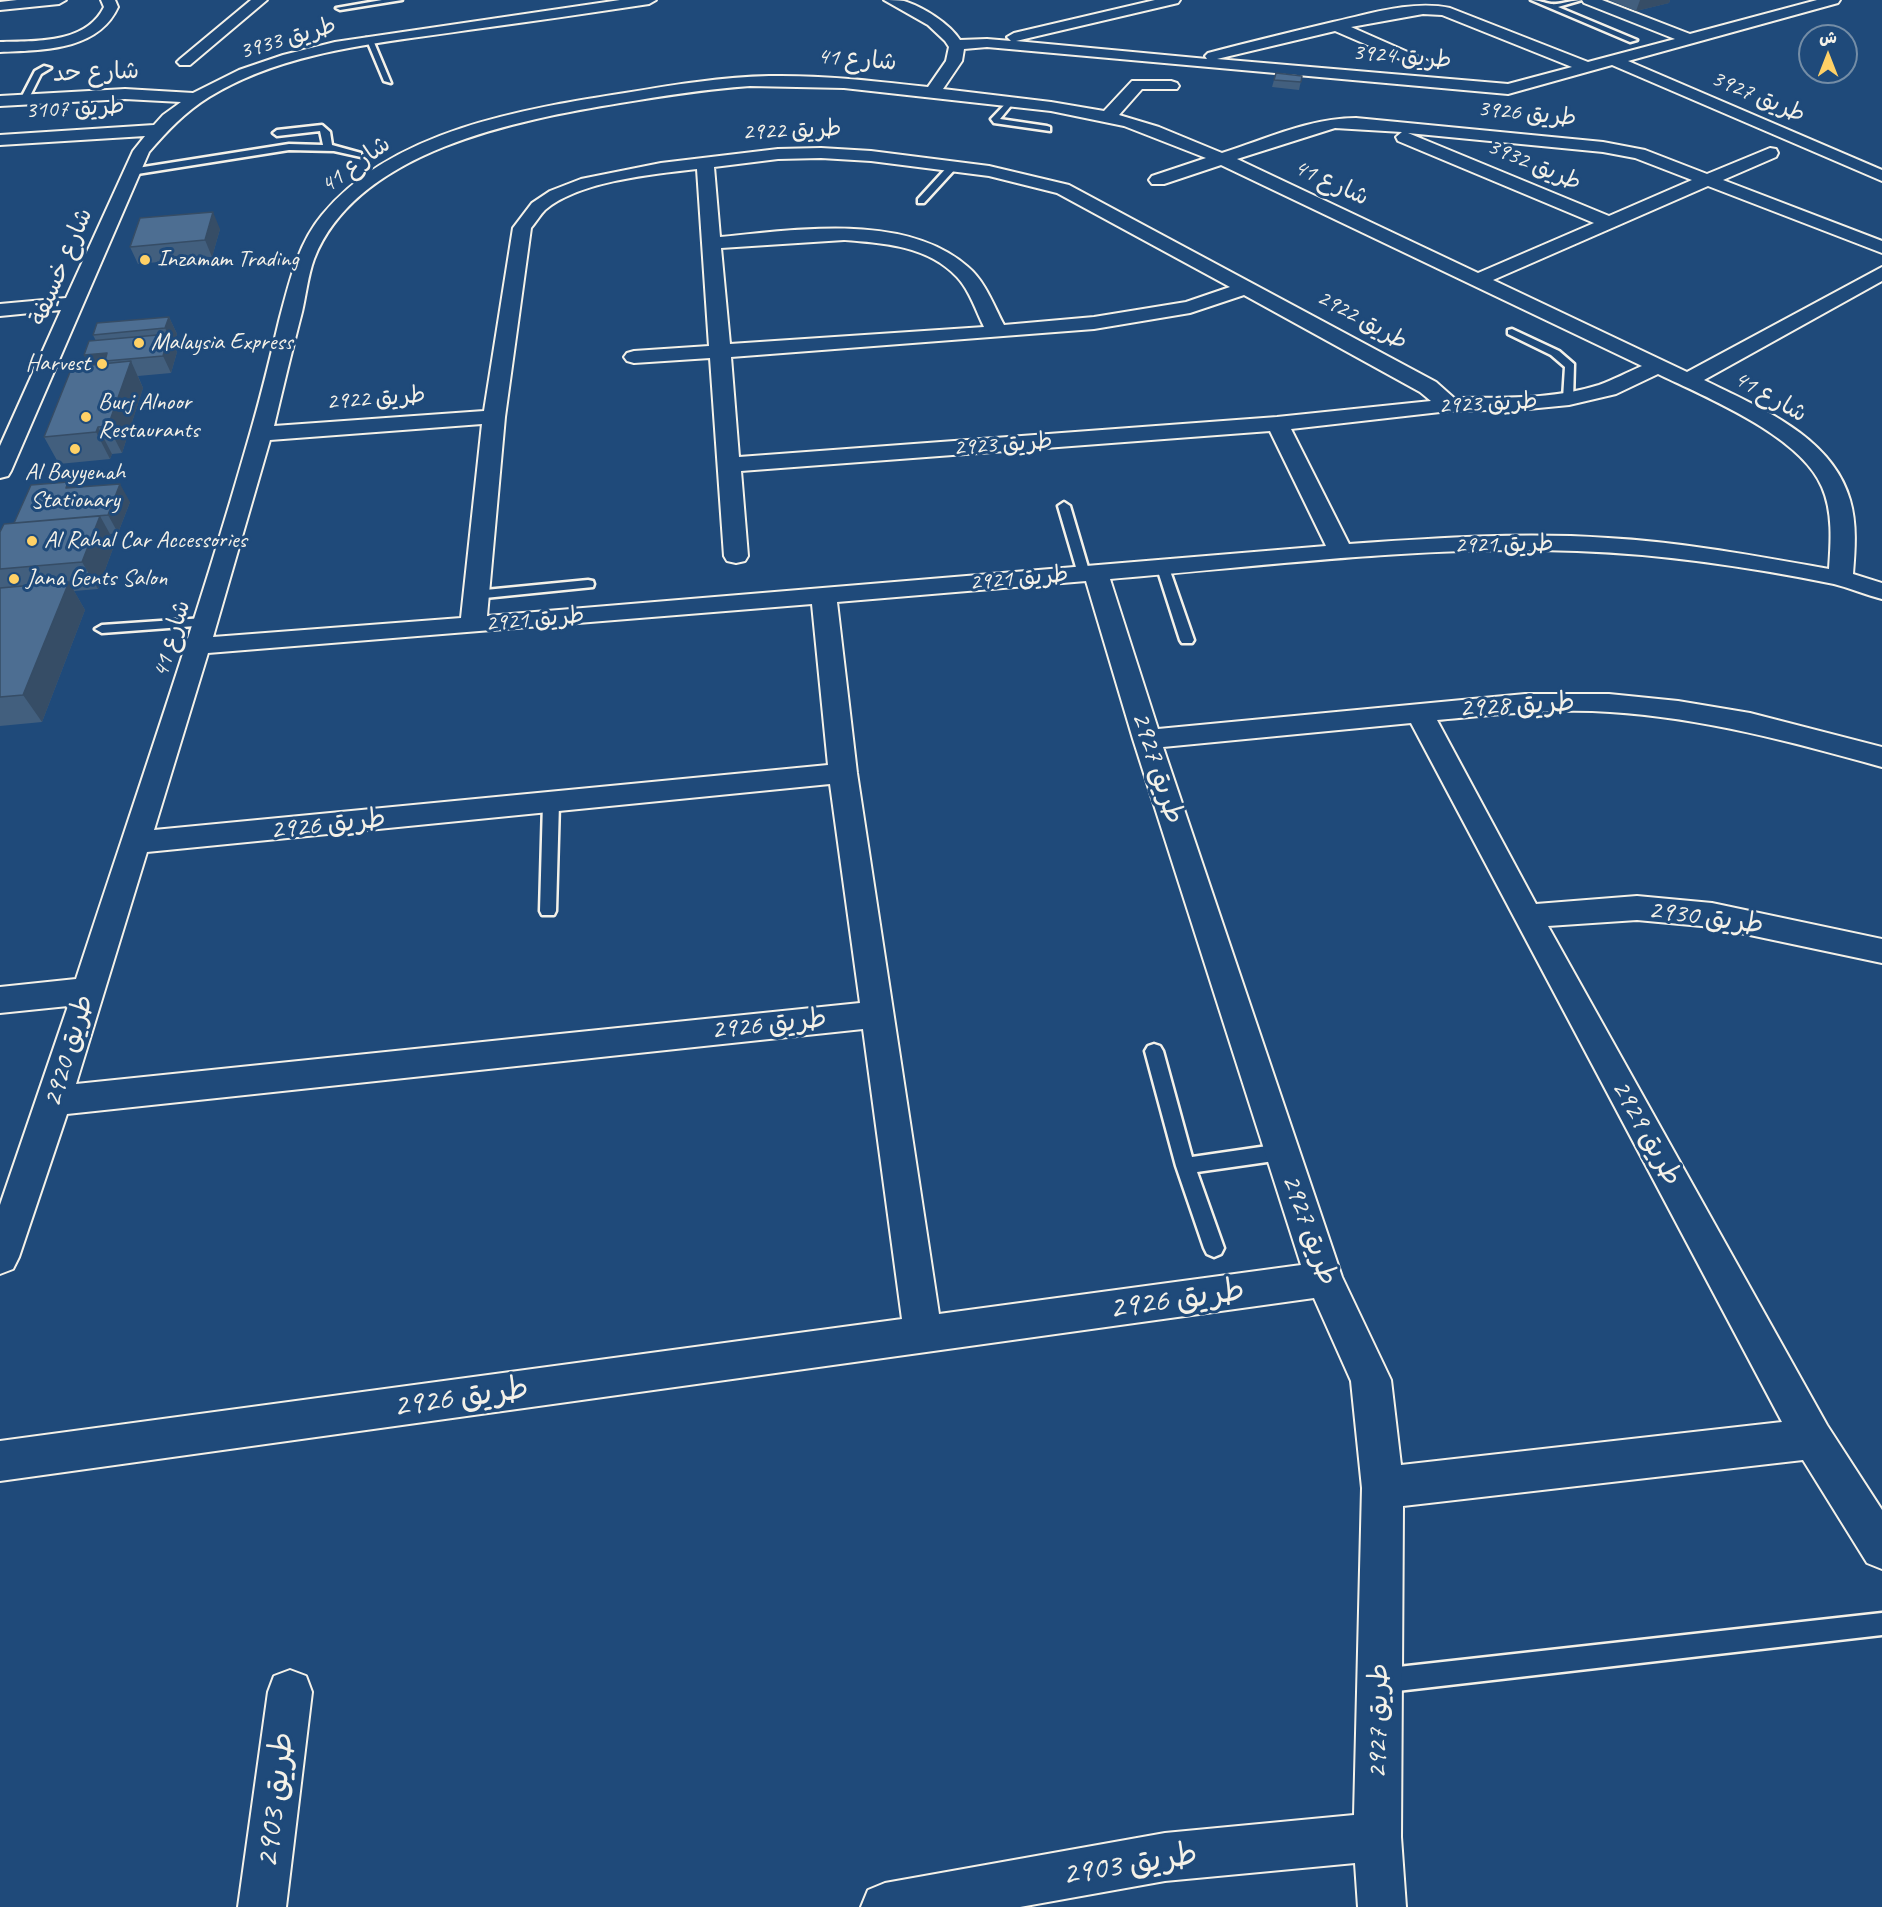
<!DOCTYPE html>
<html>
<head>
<meta charset="utf-8">
<style>
	body { margin:0 }
	#map { position:relative; width:1882px; height:1907px; overflow:hidden; background:#1f4a7a; font-family:Caveat,"Playpen Sans Arabic",sans-serif }
	canvas { display:block }
	.north { position:absolute; left:1798px; top:24px; width:60px; height:60px; box-sizing:border-box; background:#1f4a7a; border:2px solid #748da6; border-radius:50%; rotate:0deg; font-size:16px; font-weight:700; line-height:24px; text-align:center; color:#f4f1e8 }
	.north::after { content:''; display:block; margin:auto; width:21px; height:27px; background:#ffd166; clip-path:polygon(50% 0,100% 100%,50% 72%,0 100%) }
</style>
</head>
<body>
<div id="map">
<canvas width="1882" height="1907"></canvas>
<div class="north">ش</div>
</div>
<script>
const context = document.querySelector('canvas').getContext('2d');
context.lineJoin = 'round';
function strokePath(path, color, width, dash) {
  context.strokeStyle = color;
  context.lineWidth = width;
  context.lineCap = dash ? 'butt' : 'round';
  context.setLineDash(dash || []);
  context.stroke(path);
}
function paint(path, color) {
  context.fillStyle = color;
  context.fill(path, 'evenodd');
}
function label(font, color, halo, rows, align = 'center') {
  context.font = font + ' Caveat,"Playpen Sans Arabic",sans-serif';
  context.lineWidth = 6;
  context.setLineDash([]);
  context.textBaseline = 'middle';
  context.strokeStyle = halo;
  context.fillStyle = color;
  for (const [text, x, y, turn = 0] of rows) {
    context.save();
    context.translate(x, y);
    context.rotate((+turn || 0) * Math.PI / 180);
    context.textAlign = isNaN(turn) ? turn : align;
    if (halo) context.strokeText(text, 0, 0);
    context.fillText(text, 0, 0);
    context.restore();
  }
}
const service = new Path2D(`
	M382,0H402L340,10L336,8Z
	M1531,0C1539,0 1544,3 1551,4C1560,5 1572,0 1582,0L1558,7L1637,40L1630,42Z
	M366,38L373,40L391,83L384,81Z
	M44,66L51,68L41,74L27,102H21L20,100L35,71Z
	M1010,99L1014,102L1000,119L1047,126L1050,127V131L994,123L991,119Z
	M322,125L330,132L332,145L361,153V157L334,151L289,150L131,175L126,172L131,169L289,144L323,145L320,131L277,136L273,133L277,130Z
	M950,164L958,166L924,203H918V199Z
	M1512,329L1559,351L1574,364L1573,401H1565L1563,399L1565,367L1551,355L1508,334V330Z
	M1064,502L1070,506L1090,574L1089,577L1084,578L1078,574L1058,506Z
	M1163,564L1169,568L1194,640L1192,643H1182L1180,640L1157,568Z
	M588,580L593,581L594,584L593,587L475,599L468,595L475,591Z
	M204,618L211,622L209,625L102,633L95,629L102,625Z
	M551,798L556,799L559,803L556,911L554,915H542L540,911L543,803L546,799Z
	M1154,1044L1160,1046L1163,1051L1192,1157L1281,1144L1288,1146L1290,1152L1288,1158L1281,1160L1197,1172L1224,1248L1221,1254L1214,1257L1207,1254L1204,1248L1176,1166L1145,1051L1148,1046Z
	M1882,1613V1635L1380,1693L1372,1689L1368,1681L1372,1673L1380,1669Z`);
const minor = new Path2D(`
	M17,0H66L59,4L0,10V2Z
	M101,0H115L118,7C98,51 42,50 0,52V42C35,41 86,44 104,7Z
	M251,0H267L190,65H180L177,62L180,59Z
	M620,0H656L649,4C589,13 528,22 468,30C382,43 285,50 209,97C185,112 167,131 149,152L11,471L8,476L0,478V446L61,310L0,316V304L66,298L133,151L145,136L0,145V135L154,125L163,115L181,102L125,99L0,106V96L125,89L193,93L239,70L283,55L335,42Z
	M884,0C890,0 898,0 904,1C923,7 949,23 960,40L987,39L1011,41L1007,37L1014,33L1155,0H1180L1178,3L1016,41L1207,59L1205,56L1208,53C1249,42 1291,32 1333,22C1370,14 1412,0 1450,8L1588,62L1675,39L1584,3L1582,0H1602L1690,34L1817,0H1840L1838,3L1628,61L1882,170V181L1612,65L1508,94L987,47L964,49L962,61L943,89L1051,102L1104,111L1132,81H1171L1177,83L1179,86L1177,89H1142L1119,115L1159,127L1222,153C1266,139 1310,118 1356,118L1603,142L1645,150L1707,174L1770,148L1776,149L1778,153L1776,157L1723,180L1882,241V253L1708,186L1493,280L1687,372L1882,267V281L1704,380C1758,407 1832,436 1850,500C1857,524 1855,550 1853,574L1882,583V599C1866,595 1850,588 1834,584C1750,567 1663,554 1577,551C1422,545 1265,566 1110,579L1158,729L1525,694H1609L1678,701L1750,713L1882,747V767C1792,742 1704,718 1610,712C1552,708 1494,715 1437,720L1536,904L1637,896L1712,903L1882,939V963L1712,927L1637,920L1548,926L1827,1425L1882,1510V1569L1867,1563L1803,1460L1403,1506L1401,1837L1406,1907H1358L1355,1863L1165,1881L1020,1907H861L868,1890L885,1883L1165,1833L1354,1815L1362,1488L1351,1381L1314,1298L0,1481V1441L902,1319L863,1029L67,1114L19,1257L13,1269L0,1274V1205L68,1006L0,1013V987L76,979C135,798 198,617 250,434C261,396 270,359 279,321C289,284 297,245 322,215C392,130 523,109 625,93C673,85 721,77 769,76C823,75 876,81 928,87L946,61L949,47L945,41L928,25ZM1423,14L1442,15L1572,67L1508,84L1217,59L1335,31L1423,69L1428,67L1431,64L1428,61L1351,27ZM750,86L844,88L1051,111L1124,126L1206,158L1152,176L1149,180L1152,184H1164L1221,165L1642,366C1628,372 1613,380 1599,385C1552,400 1502,397 1454,398L1436,382L1069,185L989,166L871,151L821,148L778,149L661,163L581,179L550,191L532,203L513,228L484,411L274,426C283,388 292,350 302,312C306,295 308,275 314,259C357,150 518,120 620,103C663,96 706,89 750,86ZM1335,128L1402,132L1396,137L1398,141L1594,223L1478,273L1237,159ZM1408,133L1603,152L1635,158L1692,180L1609,216ZM821,158L871,161L989,176L1057,193L1230,287L1186,302L1094,317L1004,325C994,306 985,281 968,267C906,212 796,230 720,237L714,167L778,159ZM697,169L709,346L634,351L627,353L624,357L627,361L634,363L710,358L724,556L727,561L736,563L745,561L748,556L741,471L1270,431L1326,546L487,616L505,417L531,228C536,222 540,215 545,210C579,181 653,174 697,169ZM844,240C884,243 928,246 957,277C970,291 976,311 984,327L730,344L721,248ZM1244,295L1420,392L1431,401L1277,417L739,457L731,357L1094,329L1190,313ZM1658,374C1706,397 1801,436 1822,487C1833,512 1831,542 1829,569C1756,556 1682,542 1608,538C1522,532 1435,538 1349,544L1291,429L1449,411L1528,409L1569,405L1616,394ZM482,424L461,618L213,637L270,440ZM1086,581L1133,739L1301,1265L939,1314L857,773L837,602ZM812,604L828,765L154,830L208,653ZM1411,723L1782,1422L1401,1465L1391,1380L1342,1277L1163,747ZM830,784L860,1003L76,1084L147,852Z
	M290,1670L306,1676L312,1692L286,1907H238L268,1692L274,1676Z`);
strokePath(service, '#f4f1e8', 5);
strokePath(minor, '#f4f1e8', 4);
paint(service, '#1f4a7a');
paint(minor, '#1f4a7a');
paint(new Path2D(`
	M1609,0H1670L1669,3L1636,11Z
	M1302,76L1299,90L1272,87L1274,80Z
	M220,229L212,257L138,264L130,247Z
	M169,317L177,334L173,345L177,352L171,373L138,376L143,388L122,453L112,454L110,459L59,464L44,437L89,365L84,355L96,341L93,335Z
	M72,488L130,502L118,533L110,534L115,543L98,589L74,591L85,610L42,722L0,726V532Z`), '#425f7e');
paint(new Path2D(`
	M1640,0H1670L1669,3L1636,11Z
	M213,212L220,229L212,257L205,240Z
	M169,317L177,334L173,345L177,352L171,373L163,356L169,336L165,328Z
	M107,353L105,361L110,371L93,373L84,355Z
	M131,361L143,388L122,453L108,426Z
	M98,427L112,454L110,459L96,432Z
	M68,482L78,500L66,488Z
	M120,484L130,502L118,533L108,515Z
	M100,516L115,543L98,589L82,562Z
	M69,582L85,610L42,722L23,695Z`), '#364d66');
const building = new Path2D(`
	M1276,73L1302,76L1301,82L1274,80Z
	M213,212L205,240L130,247L140,218Z
	M169,317L165,328L93,335L97,323Z
	M169,334L163,356L105,361L107,353L84,355L89,341Z
	M131,361L108,426L98,427L96,432L44,437L72,367Z
	M68,482L66,488L120,484L108,515L14,523L31,485Z
	M100,516L82,562L0,569V532L4,524Z
	M69,582L23,695L0,697V588Z`);
paint(building, '#4d6e92');
strokePath(building, '#364d66', 1.5);
for (const [x, y, r, color] of [
	[145,260,6,"#ffd166"],
	[139,343,6,"#ffd166"],
	[102,364,6,"#ffd166"],
	[86,417,6,"#ffd166"],
	[75,449,6,"#ffd166"],
	[32,541,6,"#ffd166"],
	[14,579,6,"#ffd166"]
]) {
  const dot = new Path2D();
  dot.arc(x, y, r, 0, 2 * Math.PI);
  context.fillStyle = color;
  context.fill(dot);
  strokePath(dot, '#1f4a7a', 2);
}
label('24px', '#f4f1e8', '#1f4a7a', [
	["طريق 3933",288,39,-16],
	["طريق 3924",1402,57,5],
	["شارع 41",857,60,5],
	["شارع حد",96,73,-2],
	["طريق 3927",1758,97,23],
	["طريق 3107",75,109,-3],
	["طريق 3926",1527,114,6],
	["طريق 2922",792,131,-2],
	["شارع 41",356,165,-36],
	["طريق 3932",1534,165,23],
	["شارع 41",1331,183,25],
	["شارع خسيفة",62,267,-67],
	["طريق 2922",1362,320,29],
	["شارع 41",1770,397,30],
	["طريق 2922",376,399,-4],
	["طريق 2923",1488,404,-3],
	["طريق 2923",1003,445,-4],
	["طريق 2921",1504,545,-1],
	["طريق 2921",1019,579,-5],
	["طريق 2921",535,620,-5],
	["شارع 41",172,639,-73]
]);
label('24px', '#f4f1e8', '#1f4a7a', [
	["Inzamam Trading",157,260],
	["Malaysia Express",151,343],
	["Harvest",90,364,"right"],
	["Burj Alnoor",98,403],
	["Restaurants",98,431],
	["Al Bayyenah",75,473,"center"],
	["Stationary",75,501,"center"],
	["Al Rahal Car Accessories",44,541],
	["Jana Gents Salon",26,579]
], 'left');
label('28px', '#f4f1e8', '#1f4a7a', [
	["طريق 2928",1517,706,-3],
	["طريق 2927",1157,768,72],
	["طريق 2926",328,825,-6],
	["طريق 2930",1706,918,8],
	["طريق 2926",769,1025,-6],
	["طريق 2920",69,1051,-73],
	["طريق 2929",1646,1133,61],
	["طريق 2927",1309,1230,70],
	["طريق 2927",1379,1721,-89]
]);
label('33px', '#f4f1e8', '#1f4a7a', [
	["طريق 2926",1177,1300,-8],
	["طريق 2926",461,1398,-8],
	["طريق 2903",276,1800,-83],
	["طريق 2903",1130,1865,-9]
]);
</script>
</body>
</html>
